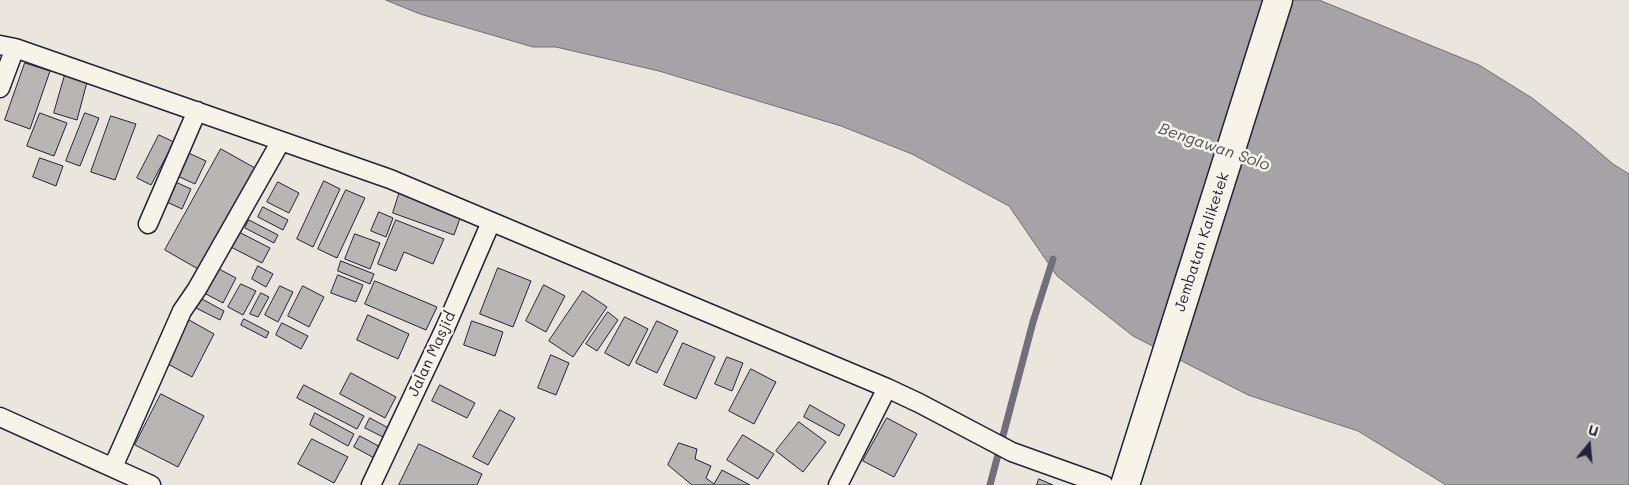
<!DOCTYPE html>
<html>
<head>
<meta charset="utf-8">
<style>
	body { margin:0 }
	#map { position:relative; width:1629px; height:485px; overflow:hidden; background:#eae6de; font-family:Mali,sans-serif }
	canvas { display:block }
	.north { position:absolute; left:1564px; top:420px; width:50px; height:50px; -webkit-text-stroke:4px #f7f3e8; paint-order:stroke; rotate:17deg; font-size:14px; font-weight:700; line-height:20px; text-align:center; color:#22223b }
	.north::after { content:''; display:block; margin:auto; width:18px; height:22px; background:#22223b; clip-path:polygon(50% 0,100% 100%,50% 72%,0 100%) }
</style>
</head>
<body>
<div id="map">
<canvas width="1629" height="485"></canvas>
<div class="north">U</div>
</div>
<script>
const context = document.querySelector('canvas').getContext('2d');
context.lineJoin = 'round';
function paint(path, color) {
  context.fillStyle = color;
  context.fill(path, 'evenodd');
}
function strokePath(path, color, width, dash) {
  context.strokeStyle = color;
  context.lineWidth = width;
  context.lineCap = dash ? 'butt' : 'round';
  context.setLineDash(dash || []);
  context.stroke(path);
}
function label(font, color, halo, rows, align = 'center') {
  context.font = font + ' Mali,sans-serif';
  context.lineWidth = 5;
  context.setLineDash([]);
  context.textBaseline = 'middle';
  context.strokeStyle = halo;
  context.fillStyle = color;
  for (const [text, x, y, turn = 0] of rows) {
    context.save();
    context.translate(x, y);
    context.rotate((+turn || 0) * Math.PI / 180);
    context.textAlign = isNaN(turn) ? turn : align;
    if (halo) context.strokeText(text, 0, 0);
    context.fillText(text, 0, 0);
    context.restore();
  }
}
const water = new Path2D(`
	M386,0H1319L1479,65L1532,98L1577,133L1613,164L1629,174V485H1446L1358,431L1248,395L1133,336L1057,276L1009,206L912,154L841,126L659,71L556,47H533L420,14Z`);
paint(water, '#a6a3a6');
strokePath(water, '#716f7b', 1);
strokePath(new Path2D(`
	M990,485L1033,322L1053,259`), '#716f7b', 7);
const building = new Path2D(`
	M25,63L50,71L30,129L5,120Z
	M65,75L87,82L77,120L54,113Z
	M40,113L67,123L54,156L27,146Z
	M85,113L99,118L80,166L66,161Z
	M111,116L136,124L115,180L91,172Z
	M159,135L174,142L151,185L137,178Z
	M221,149L255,168L198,269L165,250Z
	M182,150L206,161L195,184L171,173Z
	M40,158L63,166L56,186L33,177Z
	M169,179L191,189L182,209L160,199Z
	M324,181L340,189L313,247L297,239Z
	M278,182L299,193L289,213L267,202Z
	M346,190L365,198L337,258L318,249Z
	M400,191L462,213L454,235L393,213Z
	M263,207L288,220L283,230L258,217Z
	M379,212L393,218L386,237L371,231Z
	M249,220L278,235L274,243L245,228Z
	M396,220L444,239L433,264L404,252L396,271L378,264Z
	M233,229L270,248L262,263L225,244Z
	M355,234L380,243L370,269L345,259Z
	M341,261L374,274L370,284L338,271Z
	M258,266L273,274L266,287L252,279Z
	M498,268L531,281L513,327L480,314Z
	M219,269L236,278L223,303L206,294Z
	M338,275L363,285L356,302L331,293Z
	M375,281L437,307L426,330L365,304Z
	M241,284L256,291L243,315L228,307Z
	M544,285L565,296L546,332L526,321Z
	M280,286L293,292L278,322L265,315Z
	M303,286L324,297L309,327L288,316Z
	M583,291L607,307L573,357L549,341Z
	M261,293L269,297L258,317L250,314Z
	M202,299L224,311L220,320L196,308Z
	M608,312L618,320L597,351L586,344Z
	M368,315L409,334L398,359L357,340Z
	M625,317L648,329L629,366L605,353Z
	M244,319L269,332L266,338L241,325Z
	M189,320L214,334L192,377L166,363Z
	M472,321L503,332L495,356L464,345Z
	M657,321L678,331L657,373L636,363Z
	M282,323L308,336L301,349L276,335Z
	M683,343L715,357L696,399L664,385Z
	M551,355L569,363L556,395L538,388Z
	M727,357L743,363L732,391L715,384Z
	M751,369L776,382L754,424L729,411Z
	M351,373L396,397L385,418L340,394Z
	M304,385L364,416L357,429L297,398Z
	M440,385L475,403L467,418L432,401Z
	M161,394L204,416L178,467L135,445Z
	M810,405L845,425L839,436L804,417Z
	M500,410L515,418L488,465L473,457Z
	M315,413L354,434L348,446L310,425Z
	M370,418L394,431L389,440L365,428Z
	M887,418L917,434L894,477L863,461Z
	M799,422L826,442L803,472L776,451Z
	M743,435L774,454L758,479L727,460Z
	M360,436L384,449L378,460L354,447Z
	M312,439L348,457L334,483L298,464Z
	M679,443L697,449L695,459L711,466L706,478L714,484L722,470L750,485H692L668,465Z
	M419,444L482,474L477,485H399Z
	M1039,479L1053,485H1037Z`);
paint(building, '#b8b6b5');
strokePath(building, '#22223b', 1);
const minor = new Path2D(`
	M0,45L15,48L390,179L887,388L919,403L1012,452L1104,485
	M0,88L15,48
	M148,224L197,111
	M0,417L151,485
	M113,467L182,311L197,289L281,141
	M371,485L446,326L491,222
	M838,485L887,388`);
const primary = new Path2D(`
	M1125,485L1278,0`);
strokePath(minor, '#22223b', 21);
strokePath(primary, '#22223b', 31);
strokePath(minor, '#f7f3e8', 18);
strokePath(primary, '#f7f3e8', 28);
label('15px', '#22223b', '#f7f3e8', [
	["Jembatan Kaliketek",1202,242,-72],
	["Jalan Masjid",432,354,-65]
]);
label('italic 16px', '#504f60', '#f7f3e8', [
	["Bengawan Solo",1214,147,19]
]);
</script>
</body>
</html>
